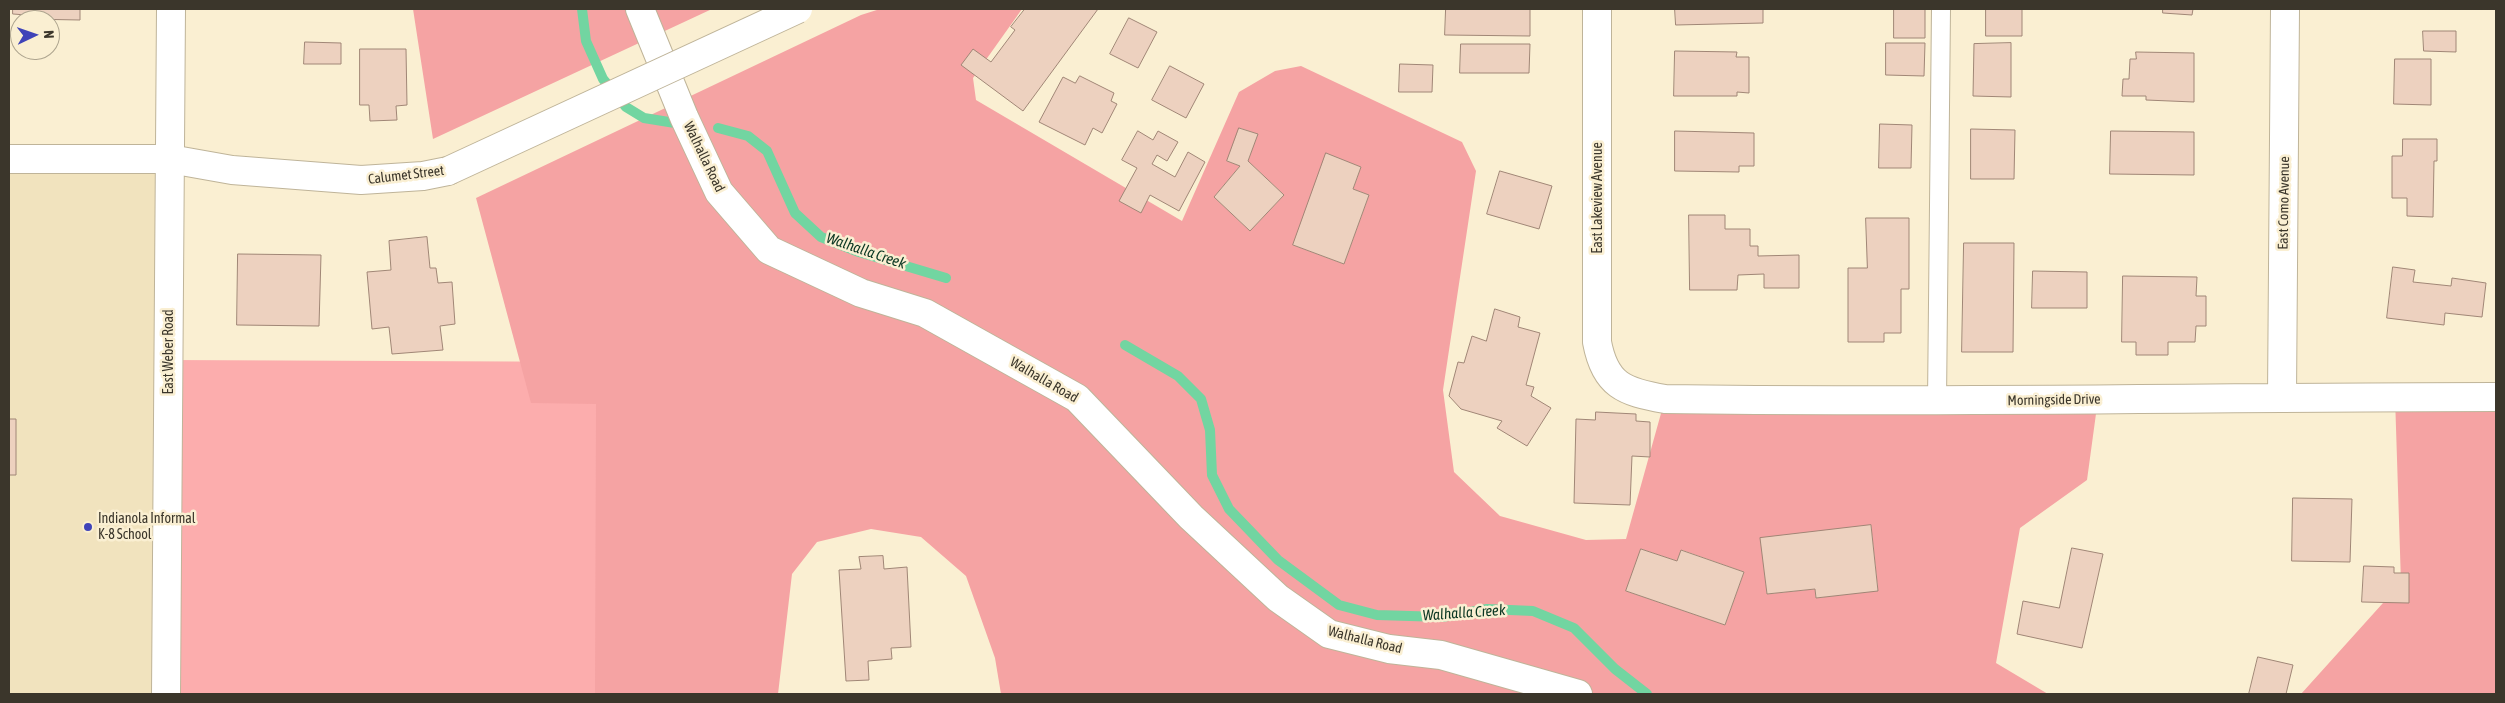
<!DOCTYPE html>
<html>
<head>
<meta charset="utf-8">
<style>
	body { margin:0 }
	#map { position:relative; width:2505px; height:703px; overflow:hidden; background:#faefd2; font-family:"Asap Condensed",sans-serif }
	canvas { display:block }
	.frame { position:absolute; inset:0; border:10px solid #3b362b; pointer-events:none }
	.north { position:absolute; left:10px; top:10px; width:50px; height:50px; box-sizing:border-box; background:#faefd2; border:1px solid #aea58f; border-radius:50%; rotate:87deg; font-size:14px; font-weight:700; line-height:20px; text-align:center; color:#3b362b }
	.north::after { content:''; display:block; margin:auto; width:18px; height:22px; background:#3f43b8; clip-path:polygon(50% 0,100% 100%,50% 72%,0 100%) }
</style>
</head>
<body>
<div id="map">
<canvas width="2505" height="703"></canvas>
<div class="frame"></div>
<div class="north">N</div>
</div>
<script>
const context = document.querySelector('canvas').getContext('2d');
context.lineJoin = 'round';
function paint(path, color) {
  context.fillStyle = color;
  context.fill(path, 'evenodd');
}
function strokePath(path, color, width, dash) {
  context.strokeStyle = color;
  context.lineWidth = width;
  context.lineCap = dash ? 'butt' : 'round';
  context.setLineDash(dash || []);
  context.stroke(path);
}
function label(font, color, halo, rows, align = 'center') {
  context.font = font + ' "Asap Condensed",sans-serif';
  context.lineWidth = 5;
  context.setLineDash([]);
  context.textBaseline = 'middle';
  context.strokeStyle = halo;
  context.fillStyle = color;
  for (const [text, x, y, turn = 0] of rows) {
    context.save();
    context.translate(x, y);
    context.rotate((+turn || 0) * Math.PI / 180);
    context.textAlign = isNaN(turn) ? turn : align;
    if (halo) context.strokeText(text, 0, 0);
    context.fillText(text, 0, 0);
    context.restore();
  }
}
paint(new Path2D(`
	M9,158L170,159L166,694H9Z`), '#f1e3be');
paint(new Path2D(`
	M169,360L626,362L625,694H166Z`), '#fcadad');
paint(new Path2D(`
	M413,9H712L433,139Z
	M880,9H1022L973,78L976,100L1182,221L1239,92L1275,71L1301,66L1462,142L1476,171L1443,390L1454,472L1500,516L1586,540L1626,539L1665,399H2098L2087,480L2020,528L1996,663L2048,694H1001L995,658L966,576L921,537L871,529L817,542L792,574L778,694H595L596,404L531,403L476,198L861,15ZM1240,128L1257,134L1248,161L1284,195L1250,231L1214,197L1240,166L1227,161ZM1326,154L1361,167L1353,189L1369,195L1344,264L1293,245ZM1871,525L1878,590L1816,598L1815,589L1767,594L1761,538ZM1641,549L1677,561L1682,550L1744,572L1725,625L1626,591Z
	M2395,397H2496V694H2301L2401,583Z`), '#f5a3a3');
strokePath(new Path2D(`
	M582,9L586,41L603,79L626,107L644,118L675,123
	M718,128L748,136L767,151L795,213L821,237L859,252L946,278
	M1125,345L1178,376L1201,399L1210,430L1212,475L1229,509L1278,560L1339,605L1377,615L1442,617L1487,609L1533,611L1574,628L1615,669L1647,694`), '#72d5a1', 10);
const building = new Path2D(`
	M13,9H80V20L26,19V15L13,14Z
	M1025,9H1098L1023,111L961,65L973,49L991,62L1015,30L1011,27Z
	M1446,9H1530V36L1445,35Z
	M1675,9H1763V23L1676,25Z
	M1894,9H1925V38H1894Z
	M1986,9H2022V36H1986Z
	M2163,9H2193L2192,15L2163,13Z
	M1129,18L1157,32L1138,68L1110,54Z
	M2423,31H2456V52L2424,51Z
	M305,42L341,43V64H304Z
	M1886,43H1925L1924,76L1886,75Z
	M2011,43V97L1973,96L1974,44Z
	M1461,44H1530L1529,73H1460Z
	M360,49H406L407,105L396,106L397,120L370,121L369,105H360Z
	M1675,51L1737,52L1736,57H1749V93L1737,92V96H1674Z
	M2136,52L2194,53V102L2146,100V96H2122L2123,79H2129L2130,59H2136Z
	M2395,59H2431V105L2394,104Z
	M1400,64L1433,65L1432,92H1399Z
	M1170,66L1204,84L1186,118L1152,100Z
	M1080,76L1114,93L1111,101L1117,104L1102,133L1093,128L1085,145L1039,122L1063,77L1075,83Z
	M1880,124L1912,125L1911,168H1879Z
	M1239,128L1258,134L1248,161L1284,195L1250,231L1214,197L1240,166L1227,161Z
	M1971,129L2015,130L2014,179H1971Z
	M1138,131L1153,140L1158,131L1178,142L1167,161L1157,155L1152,164L1175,177L1188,152L1205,162L1179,211L1150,195L1141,213L1119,201L1137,168L1122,160Z
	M1675,131L1754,133V166H1739V172L1675,171Z
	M2111,131L2194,132V175L2110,174Z
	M2403,139H2437V161H2434L2433,217L2407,216V198H2392V156H2402Z
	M1326,153L1361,167L1353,189L1369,195L1344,264L1293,245Z
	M1500,171L1552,186L1539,229L1487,214Z
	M1689,215H1725V229H1750V246H1758V256L1799,255V288H1764V274L1738,275L1737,290H1690Z
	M1866,218H1909V289H1901V333H1884V342H1848V268H1867Z
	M427,237L430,268H436L438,283L452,282L455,324L440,326L443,350L392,354L389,327L372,329L367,272L391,270L389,241Z
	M1964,243H2014L2013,352H1962Z
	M238,254L321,255L319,326L237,325Z
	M2393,267L2415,270L2413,282L2451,286L2452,278L2486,283L2482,317L2445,313L2444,325L2387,318Z
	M2033,271L2087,272V308H2032Z
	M2123,276L2197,277L2196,296H2206V326H2196L2195,342H2168V355H2136V342H2122Z
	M1495,309L1520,317L1518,327L1540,333L1526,385L1534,387L1531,396L1551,408L1527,446L1497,428L1502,421L1461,409L1449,396L1458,362L1464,363L1472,336L1486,341Z
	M1596,412L1636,414V421L1650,422V457L1632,456L1630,505L1574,503L1576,419L1595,420Z
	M9,419H16V475H9Z
	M2293,498L2352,499L2350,562L2292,561Z
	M1871,525L1878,591L1816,598L1815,589L1767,594L1760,538Z
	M2072,548L2103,554L2082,648L2017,634L2023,601L2059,608Z
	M1641,549L1677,561L1681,550L1744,572L1725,625L1626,591Z
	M883,556L884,569L907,567L911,647L891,648L892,659L868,661L869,680L846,681L839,570L861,569L859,557Z
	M2364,566L2394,567V573H2409V603L2362,602Z
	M2258,657L2293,665L2286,694H2249Z`);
paint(building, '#edd1bf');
strokePath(building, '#a08676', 1);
const service = new Path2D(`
	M1937,401L1941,9`);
const minor = new Path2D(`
	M640,9L684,117L719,192L769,250L861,293L925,313L1077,398L1191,517L1278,598L1329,634L1389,649L1441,655L1578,694
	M1597,9V342C1605,385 1624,392 1665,399C1942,403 2219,397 2496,397
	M9,159H170L232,170L361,180L423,176L448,171
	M2282,396L2285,9`);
const tertiary = new Path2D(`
	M166,694L171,9`);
strokePath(service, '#bfb499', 20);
strokePath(minor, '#bfb499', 30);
strokePath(tertiary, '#bfb499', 30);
strokePath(service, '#fff', 18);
strokePath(minor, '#fff', 28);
strokePath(tertiary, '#fff', 28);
const minorBridge = new Path2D(`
	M448,171L798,9`);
strokePath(minorBridge, '#bfb499', 30, []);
strokePath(minorBridge, '#fff', 28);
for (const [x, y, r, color] of [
	[88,527,5,"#3f43b8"]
]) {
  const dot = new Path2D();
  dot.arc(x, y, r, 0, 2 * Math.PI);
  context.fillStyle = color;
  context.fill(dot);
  strokePath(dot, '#faefd2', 2);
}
label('14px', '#3b362b', '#faefd2', [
	["Walhalla Road",704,157,64],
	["Calumet Street",406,175,-7],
	["East Lakeview Avenue",1598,198,-90],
	["East Como Avenue",2284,203,-89],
	["East Weber Road",169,352,-90],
	["Walhalla Road",1044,380,30],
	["Morningside Drive",2054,400,-1],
	["Walhalla Road",1365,640,14]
]);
label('14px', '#3b362b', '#faefd2', [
	["Indianola Informal",98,519],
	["K-8 School",98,535]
], 'left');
label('italic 15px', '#0a3622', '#faefd2', [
	["Walhalla Creek",866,251,19],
	["Walhalla Creek",1464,613,-4]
]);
</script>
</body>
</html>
